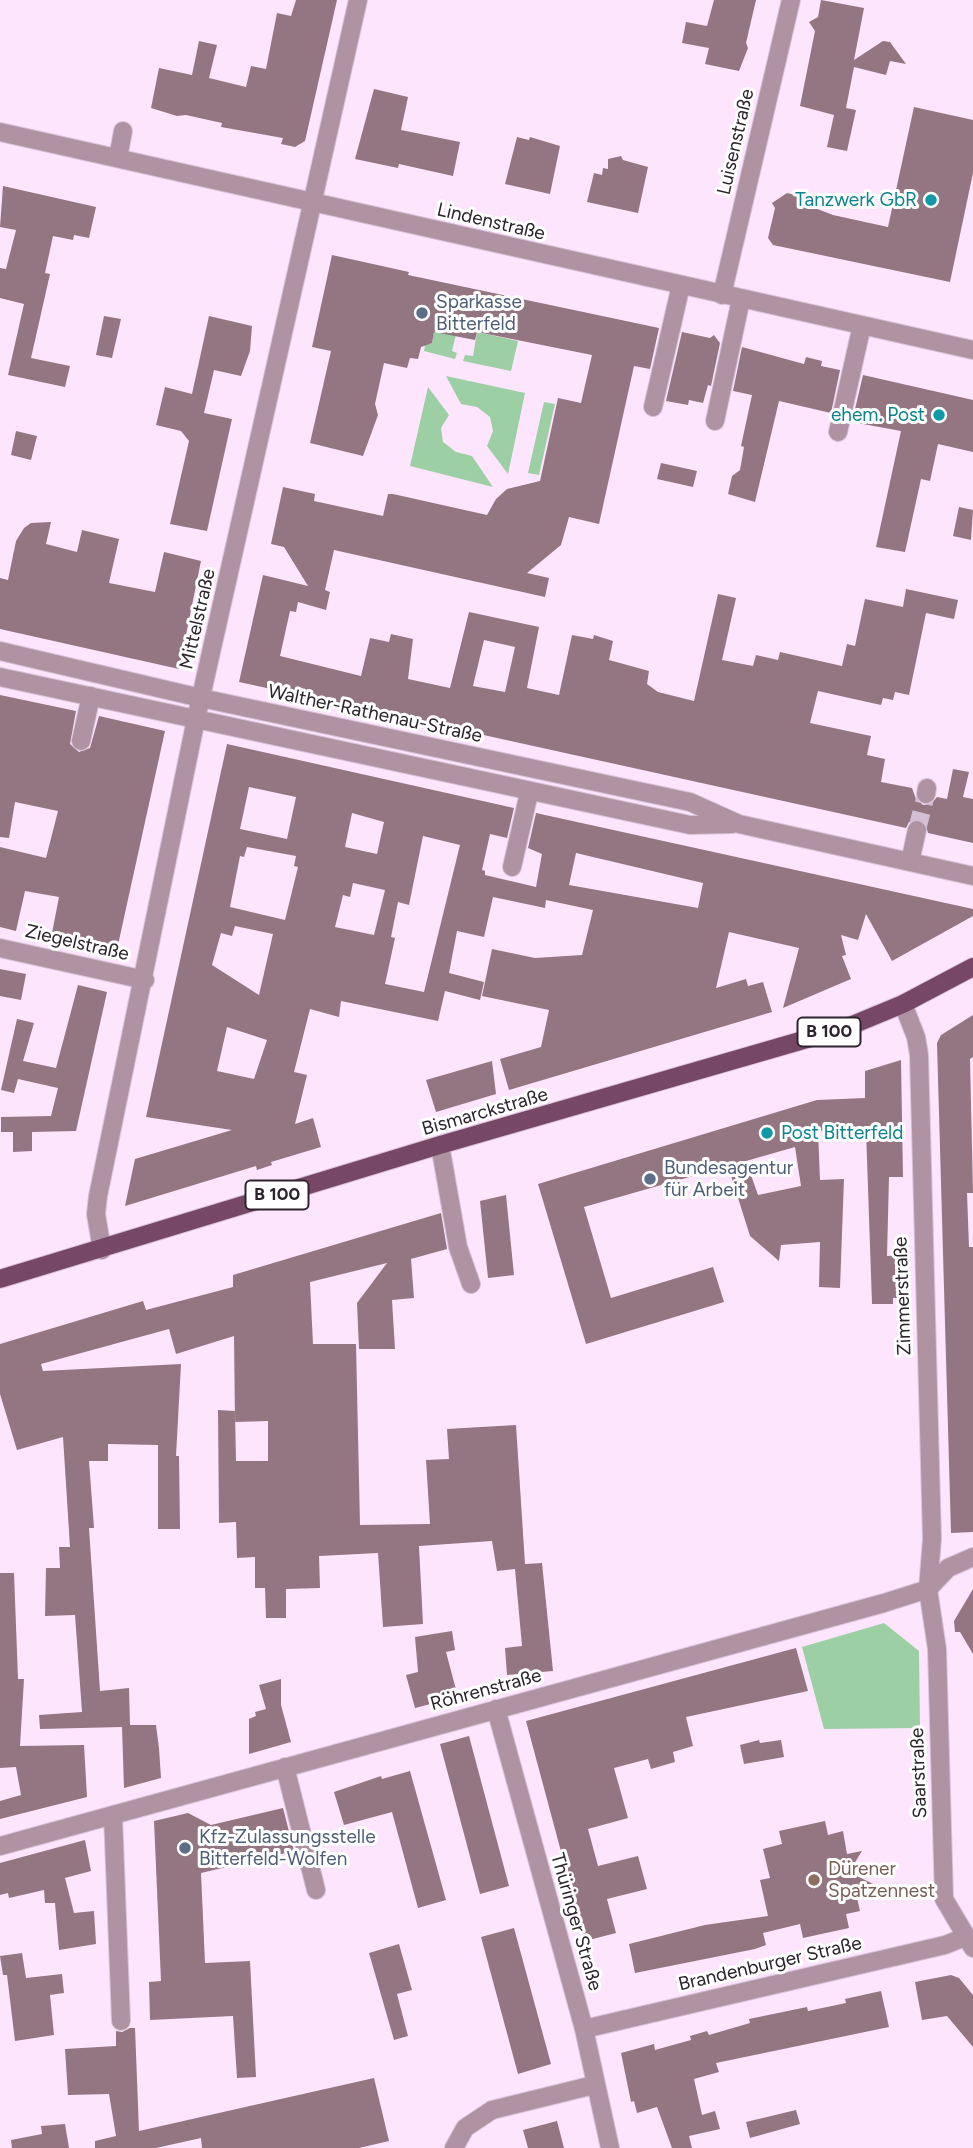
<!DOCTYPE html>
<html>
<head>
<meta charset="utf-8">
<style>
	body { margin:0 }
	canvas { display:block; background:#fde5fe }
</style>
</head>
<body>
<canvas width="973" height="2148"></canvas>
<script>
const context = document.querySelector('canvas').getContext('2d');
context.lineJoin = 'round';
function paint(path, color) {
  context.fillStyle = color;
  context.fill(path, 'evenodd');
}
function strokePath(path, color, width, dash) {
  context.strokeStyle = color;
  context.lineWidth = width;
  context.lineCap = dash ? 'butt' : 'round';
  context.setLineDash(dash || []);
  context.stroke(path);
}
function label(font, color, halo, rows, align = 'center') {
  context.font = font + ' Figtree,sans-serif';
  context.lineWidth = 6;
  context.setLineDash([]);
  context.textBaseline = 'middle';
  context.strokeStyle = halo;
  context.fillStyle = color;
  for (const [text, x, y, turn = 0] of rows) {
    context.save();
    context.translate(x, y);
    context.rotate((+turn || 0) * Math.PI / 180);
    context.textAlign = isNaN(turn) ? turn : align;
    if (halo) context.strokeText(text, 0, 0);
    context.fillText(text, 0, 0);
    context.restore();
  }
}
paint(new Path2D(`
	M435,325L457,330L452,351L457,353L455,359L424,351L425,345L432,343Z
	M477,332L518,341L511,371L463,361L465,355L473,356Z
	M446,376L525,393L508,474L487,446L493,431L490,417L477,407L461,404Z
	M428,387L449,415L441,428L443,442L456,452L472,456L493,487L410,466Z
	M544,402L555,404L539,475L528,473Z
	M884,1623L919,1651L920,1728L824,1729L802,1647Z`), '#9ccfa3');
paint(new Path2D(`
	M296,0H337L305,141L295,147L281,144L283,138L221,127L222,123L186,115L177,116L151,108L159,68L192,75L199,41L217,45L209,78L246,87L251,66L266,69L277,13L291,16Z
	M714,0H756L746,43L748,48L739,71L705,64L709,48L682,43L686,22L707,26Z
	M821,0L864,8L854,60L883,41L890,42L906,64L890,61L886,75L854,67L846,108L856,110L847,151L827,147L834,115L800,106L815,31L809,22L818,17Z
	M374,89L408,97L401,130L460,142L453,176L399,164L398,168L355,159Z
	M914,107L973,120V173L950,282L773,245L768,238L775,208L772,203L787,193L808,198L807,205L833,215L888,227Z
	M517,137L529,140L530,137L560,146L550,194L505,184Z
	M621,156L623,160L648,167L638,213L587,202L594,173L602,175L603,168L608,169V159Z
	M3,186L96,207L89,238L74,235L73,240L53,236L45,273L50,274L31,358L70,366L65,387L8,375L24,304L0,298V268L6,269L16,230L0,227Z
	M332,255L409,272L408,275L659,328L650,369L634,366L599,524L569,517L561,545L527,573L549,578L545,597L334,550L325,590L330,592L326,610L298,602L296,612L290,611L280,656L361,676L370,638L389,642L391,634L413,639L408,679L450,688L469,612L539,627L527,688L559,695L572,635L593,639L594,635L613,641L609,660L649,671L647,684L658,692L694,701L718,594L736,598L722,660L753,666L756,655L778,660L780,652L842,666L847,644L855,646L865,599L903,607L906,589L958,600L954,619L926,613L909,695L895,692L893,700L883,698L881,705L818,691L810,723L871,736L867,755L885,759L881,782L912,788L916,799L923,805L931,804L937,797L947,799L953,769L969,772L963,797L973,799V843L928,833L925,822L919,819L909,822L906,828L438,725L437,729L391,719V715L239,682L263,575L308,586L284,547L271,544L283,487L315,494L314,501L383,516L388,494H393L487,515L496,499L507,489L540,481L558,398L581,403L592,355L477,332L475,340L434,332L432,343L421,347L418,359L410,358L407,368L384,363L375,404L378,415L363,456L310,443L331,351L312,347ZM484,640L515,647L505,692L473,686Z
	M104,316L121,319L112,358L96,355Z
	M209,316L252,326L250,351L241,376L214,370L204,413L232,419L207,531L170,524L189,441L181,431L156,425L165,387L192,394Z
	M682,332L710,338L714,335L720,343L711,386L708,385L703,403L689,400L688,405L666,401Z
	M742,347L804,364L806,357L822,361L821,366L840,370L831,413L779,401L755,502L728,494L732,476L740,470L744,447L741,446L752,395L733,391Z
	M863,375L973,400V452L938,444L930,481L921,479L905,552L876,547L901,431L852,422Z
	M16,431L37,436L31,460L11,455Z
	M661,463L697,471L693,487L657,479Z
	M959,507L973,510L971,540L953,536Z
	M51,522L46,544L77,552L82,530L119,539L109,583L155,592L164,552L201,561L179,669L0,629V578L8,580L16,541L24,528L31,523Z
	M0,695L76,711L70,744L79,752L90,748L99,716L165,731L116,954L51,938L59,897L25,891L16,931L0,927V847L46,858L58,811L15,802L9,838L0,837Z
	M227,744L514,808L507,838L490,834L482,870L485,871V875L536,887L542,854L528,848L536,813L973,909V916L892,961L866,914L858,940L841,935L846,955L842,956L851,979L783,1008L799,948L729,932L716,988L746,979L748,986L763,982L772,1012L509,1090L500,1059L541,1047L549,1010L482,996L492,949L535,958L582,955L593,910L546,900L545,908L493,897L484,937L457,931L449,973L484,982L480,1000L445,991L438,1021L341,1001L339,1017L310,1009L294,1072L307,1075L295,1124L313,1118L321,1147L271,1162L272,1165L257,1170L256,1166L125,1206L135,1159L232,1130L146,1117ZM249,787L296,797L287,839L240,829ZM352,813L384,822L377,854L345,847ZM423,836L460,845L424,992L385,984L395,938L391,937L398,902L409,905ZM247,847L296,856L294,866L298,867L285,920L230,907L240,856L244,857ZM576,853L703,883L698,908L569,885ZM353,883L385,890L374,935L335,927L343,895L350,897ZM235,926L273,934L259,995L212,965L221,933L232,936ZM227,1027L267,1040L254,1079L217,1071Z
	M0,969L26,974L21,1000L0,996Z
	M78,985L107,992L76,1131L32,1132V1151L13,1152V1132H1V1117L51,1116L58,1088L18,1079L14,1093L1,1090L17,1019L34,1023L23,1061L56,1068Z
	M973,1015V1057L970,1059L973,1193H967L969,1247H973V1532L951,1533L937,1043L941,1035Z
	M901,1060L903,1177H889L887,1256L906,1255L907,1298H893V1304H872L866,1130L818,1131L820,1180L844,1179L840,1288L819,1287L820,1242L781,1245L779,1261L750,1236L728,1166L584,1207L611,1298L713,1267L724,1302L586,1344L538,1184L817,1100L865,1098V1071ZM795,1147L801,1186L758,1195L746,1161Z
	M492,1061L496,1094L436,1112L426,1080Z
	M506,1195L514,1275L488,1278L480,1201Z
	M441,1213L447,1249L411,1259L414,1298L392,1300L395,1349H359L357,1303L387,1263L310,1282L313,1344H356L360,1525L430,1524L426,1460L449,1459L447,1429L516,1425L525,1564L542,1563L553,1671L507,1675L505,1648L522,1646L515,1569L497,1571L492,1541L419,1546L423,1624L383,1627L378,1553L319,1556L320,1588L286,1589V1618H266L265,1588H255V1557L237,1558L236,1522L219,1523L218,1410L235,1411L236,1461H268V1421L235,1422L234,1336L176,1354L169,1329L41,1364L43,1371L181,1364L176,1456H179L180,1529H158V1445L108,1444V1461H89L94,1528H89L100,1691L129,1688L130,1725H156L159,1748L161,1778L124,1788L122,1727L40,1729L39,1715L82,1712L75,1615L45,1616L46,1568H60L59,1547H70L63,1437L17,1450L0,1394V1344L143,1301L146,1310L233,1287V1275Z
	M0,1573H14L18,1679H24L20,1746L84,1745L87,1797L0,1819V1801L21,1795L16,1767L0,1768Z
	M973,1589V1654L960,1632H955L954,1621Z
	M452,1631L455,1650L446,1652L458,1697L415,1708L406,1675L418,1672L415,1637Z
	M796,1648L808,1691L686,1717L693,1746L673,1752L675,1762L651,1769L648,1759L614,1768L628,1818L588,1829L598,1866L638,1856L647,1889L607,1899L616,1933L585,1941L526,1721Z
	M281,1679V1705L291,1742L249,1754V1719L256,1716L255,1712L266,1709L259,1685Z
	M469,1736L509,1886L480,1894L440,1744Z
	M759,1740L760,1743L781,1740L784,1757L744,1764L740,1745Z
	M410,1771L446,1900L418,1908L392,1812L344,1825L334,1792L381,1776L382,1779Z
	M283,1808L294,1851L201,1873L205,1963L250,1961L256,2077L237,2078L233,2016L150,2020L149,1982L161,1981L154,1821L188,1813L211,1825Z
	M825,1821L828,1835L843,1831L847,1854L862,1851L849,1872L873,1884L855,1889L860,1911L846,1914L849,1928L803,1938L800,1924L763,1933L766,1945L755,1949L635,1973L629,1944L705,1925L768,1916L760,1880L770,1878L763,1849L782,1844L779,1831Z
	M85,1840L91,1871L65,1878L74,1913L94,1911L96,1944L59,1950L55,1903H45L44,1890L9,1898L8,1893L0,1895V1863Z
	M514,1928L551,2064L518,2074L481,1937Z
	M399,1944L412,1990L397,1994L408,2036L394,2040L369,1953Z
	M22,1953L26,1978L62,1974L64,1993L50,1995L54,2035L15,2041L7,1975H3L0,1956Z
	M951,1975L959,1978L973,1995V2047L947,2016L922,2020L915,1982Z
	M881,1991L889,2027L716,2063L719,2072L694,2079L702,2115L715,2111L720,2129L689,2136L692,2148H672L657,2107L637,2113L634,2101L631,2102L621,2053L654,2044L655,2050L691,2040L690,2036L707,2031L709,2035L750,2023L749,2019L807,2007L808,2011L846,2003L845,1999Z
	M130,2028H135L139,2131L374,2078L389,2141L359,2148H202L201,2138L156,2148H95V2141L116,2136L109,2094L68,2095L65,2049L116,2046V2031L122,2032Z
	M796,2110L800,2124L750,2138L746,2122Z
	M557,2121L564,2148H528L523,2130Z
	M65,2124L69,2148H12L11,2140L42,2134L41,2126Z`), '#947582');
strokePath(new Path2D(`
	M917,830L926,794`), '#d3bed4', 18, [18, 9]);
const minor = new Path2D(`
	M0,132L973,350
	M118,158L123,131
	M722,295L791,0
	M653,407L681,285
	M715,421L741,299
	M838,432L862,325
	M0,651L201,698L690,802L739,824L973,876
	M0,677L690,825L733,824
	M81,741L91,696
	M926,794L927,788
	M910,862L917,830
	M512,867L529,793
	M0,948L145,980
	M903,1004L916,1037L919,1055L932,1539L928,1589L937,1649L944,1899L973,1948
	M440,1145L458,1247L471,1284
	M102,1250L96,1214L98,1196L196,719L358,0
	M496,1709L584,2029L610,2148
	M285,1767L316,1890
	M113,1815L121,2021
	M0,1846L884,1603L928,1589L948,1568L973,1557
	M584,2029L945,1945L965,1937
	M454,2148L465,2128L492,2110L594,2085`);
const major = new Path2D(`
	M0,1279L440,1145L845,1028L903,1004L973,967`);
strokePath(minor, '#d7c2d8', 20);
strokePath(major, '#d7c2d8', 20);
strokePath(minor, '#af93a3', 18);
strokePath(major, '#774865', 18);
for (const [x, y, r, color] of [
	[931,200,7,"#0f9aa8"],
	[422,313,7,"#5c6f8a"],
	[939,415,7,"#0f9aa8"],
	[767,1133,7,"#0f9aa8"],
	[650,1179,7,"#5c6f8a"],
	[185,1848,7,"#5c6f8a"],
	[814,1880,7,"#8d6e63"]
]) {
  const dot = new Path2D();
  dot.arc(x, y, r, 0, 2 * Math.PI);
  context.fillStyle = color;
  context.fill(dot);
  strokePath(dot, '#fff', 2.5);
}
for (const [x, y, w] of [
	[829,1032,63],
	[277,1195,63]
]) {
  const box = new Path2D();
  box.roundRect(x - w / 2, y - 14.5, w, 29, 5);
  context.fillStyle = '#fff';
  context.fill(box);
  strokePath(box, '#2c232d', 2);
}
label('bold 18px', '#2c232d', null, [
	["B 100",829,1032],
	["B 100",277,1195]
]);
label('19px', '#2c232d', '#fff', [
	["Luisenstraße",736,142,-77],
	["Lindenstraße",491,222,13],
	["Mittelstraße",198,619,-77],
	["Walther-Rathenau-Straße",375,714,12],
	["Ziegelstraße",77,943,13],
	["Bismarckstraße",485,1112,-16],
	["Zimmerstraße",903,1296,-92],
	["Röhrenstraße",486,1690,-15],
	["Saarstraße",919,1773,-92],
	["Thüringer Straße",576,1922,74],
	["Brandenburger Straße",770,1964,-13]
]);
label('19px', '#0d838f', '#fff', [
	["Tanzwerk GbR",917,200],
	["ehem. Post",925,415],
	["Post Bitterfeld",781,1133,"left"]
], 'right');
label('19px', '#4e5e75', '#fff', [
	["Sparkasse",436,302],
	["Bitterfeld",436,324],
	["Bundesagentur",664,1168],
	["für Arbeit",664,1190],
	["Kfz-Zulassungsstelle",199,1837],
	["Bitterfeld-Wolfen",199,1859]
], 'left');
label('19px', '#785e54', '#fff', [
	["Dürener",828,1869],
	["Spatzennest",828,1891]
], 'left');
</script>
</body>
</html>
